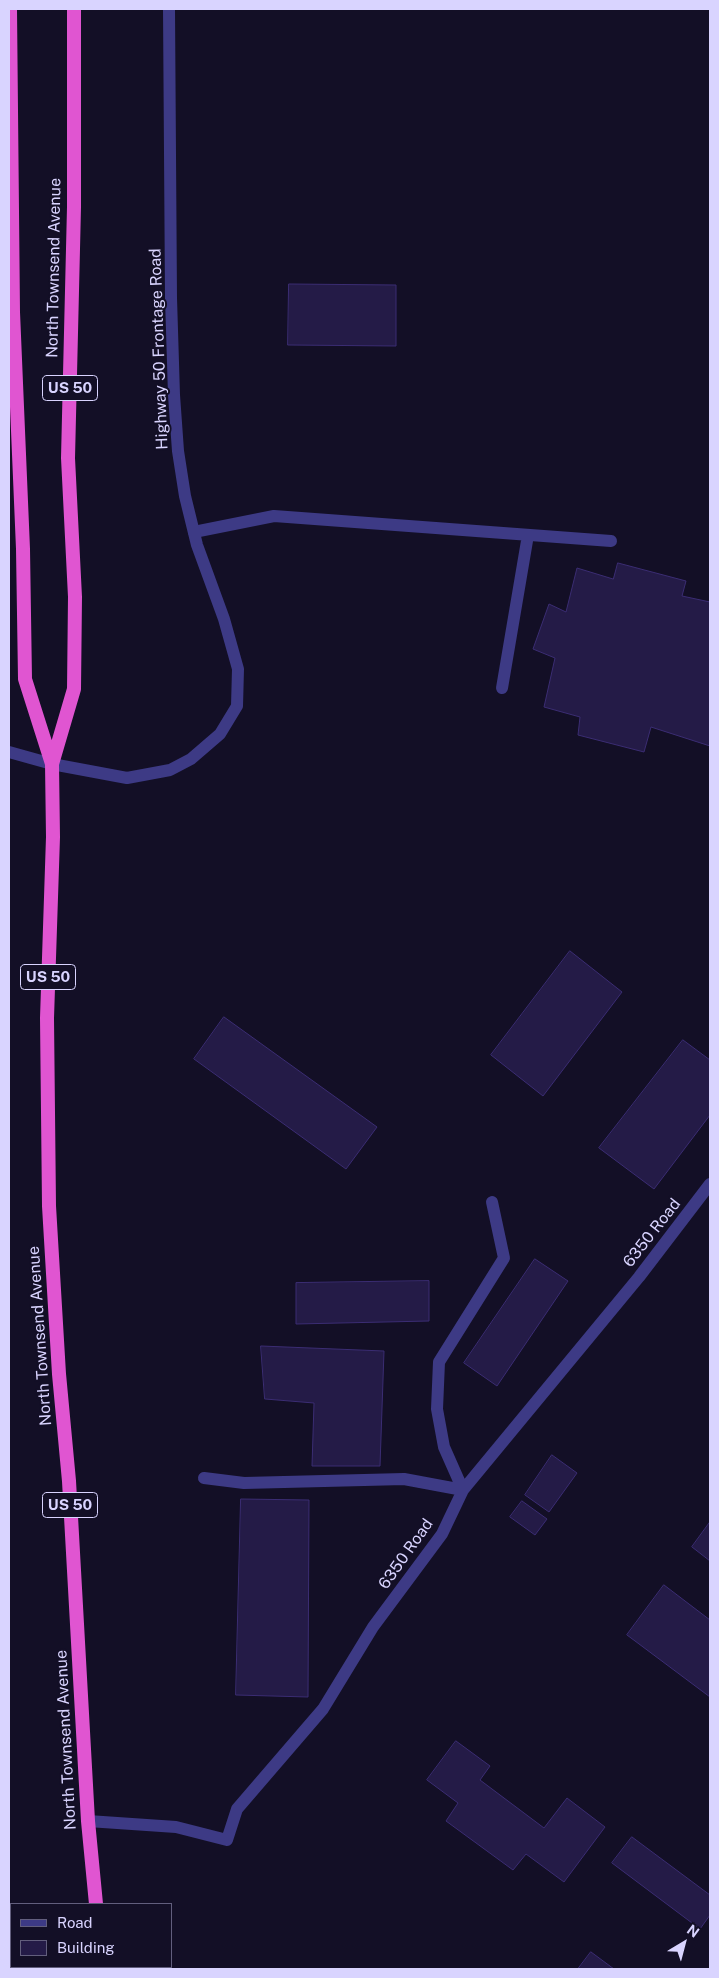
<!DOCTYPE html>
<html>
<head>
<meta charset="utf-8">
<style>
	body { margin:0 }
	#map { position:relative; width:719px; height:1978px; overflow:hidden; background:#130f26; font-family:"Public Sans",sans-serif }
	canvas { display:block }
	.frame { position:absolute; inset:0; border:10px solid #d9d4ff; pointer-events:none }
	.legend { position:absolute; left:10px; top:1903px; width:162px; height:65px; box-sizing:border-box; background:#130f26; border:1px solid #625e7d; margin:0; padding:6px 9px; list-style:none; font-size:15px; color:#d9d4ff }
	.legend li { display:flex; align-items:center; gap:10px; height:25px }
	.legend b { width:25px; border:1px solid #625e7d }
	.north { position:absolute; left:659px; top:1918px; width:50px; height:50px; -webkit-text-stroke:4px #130f26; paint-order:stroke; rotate:37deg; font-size:14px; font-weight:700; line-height:20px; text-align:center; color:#d9d4ff }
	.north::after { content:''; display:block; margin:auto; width:18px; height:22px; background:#d9d4ff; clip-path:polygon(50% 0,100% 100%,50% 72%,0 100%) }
</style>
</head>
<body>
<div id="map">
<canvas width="719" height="1978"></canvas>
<div class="frame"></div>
<ul class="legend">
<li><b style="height:6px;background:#3d3a85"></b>Road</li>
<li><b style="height:14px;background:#241b47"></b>Building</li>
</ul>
<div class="north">N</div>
</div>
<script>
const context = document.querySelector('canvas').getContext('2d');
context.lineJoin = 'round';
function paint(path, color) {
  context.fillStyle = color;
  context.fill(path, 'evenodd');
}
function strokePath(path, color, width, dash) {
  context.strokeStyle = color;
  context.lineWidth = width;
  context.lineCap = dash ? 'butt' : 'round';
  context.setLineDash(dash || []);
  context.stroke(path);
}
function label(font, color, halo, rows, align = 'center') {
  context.font = font + ' "Public Sans",sans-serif';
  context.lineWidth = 4;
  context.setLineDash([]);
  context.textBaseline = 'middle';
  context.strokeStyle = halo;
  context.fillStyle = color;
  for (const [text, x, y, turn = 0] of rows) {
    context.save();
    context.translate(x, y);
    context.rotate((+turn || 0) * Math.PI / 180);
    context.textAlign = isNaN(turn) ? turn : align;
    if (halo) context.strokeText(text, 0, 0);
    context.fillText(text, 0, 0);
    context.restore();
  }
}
const building = new Path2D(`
	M289,284L396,285V346L288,345Z
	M618,563L686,581L682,596L710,602V746L651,727L644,752L578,735L580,717L544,707L555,658L533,649L549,604L566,612L577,568L613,579Z
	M570,951L622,992L543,1096L491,1055Z
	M224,1017L377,1127L346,1169L194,1059Z
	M683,1040L710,1060V1115L654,1189L599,1148Z
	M535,1259L568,1281L497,1386L464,1363Z
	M429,1281V1321L296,1324V1283Z
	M261,1346L384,1351L380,1466H312L314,1403L265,1399Z
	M552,1455L577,1473L549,1512L525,1495Z
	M241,1499L309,1500L308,1697L236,1695Z
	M522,1501L547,1519L535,1535L510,1517Z
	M710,1522V1561L692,1547Z
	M664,1585L710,1620V1697L627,1635Z
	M456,1741L490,1766L480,1780L544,1828L567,1798L605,1827L564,1882L526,1854L513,1870L446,1821L458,1803L427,1780Z
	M632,1837L710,1895V1915L700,1929L612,1863Z
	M591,1952L614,1969H578Z`);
paint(building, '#241b47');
strokePath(building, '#3b2d73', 1);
strokePath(new Path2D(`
	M194,532L274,516L611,541
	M502,688L528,535
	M204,1478L244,1483L404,1479L463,1490
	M463,1490L444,1447L437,1409L439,1362L504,1258L492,1202
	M88,1821L176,1827L227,1840L237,1809L323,1709L373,1627L442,1534L463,1490L639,1277L710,1184`), '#3d3a85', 12);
strokePath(new Path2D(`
	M9,752L52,764L127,778L170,770L191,759L220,734L237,706L238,669L224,619L197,545L185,496L178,451L174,395L171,298L169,9`), '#3d3a85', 12);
strokePath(new Path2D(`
	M10,9L13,312L23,549L25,679L52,764
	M74,9V207L68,458L75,597L74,689L52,764L53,837L47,1018L49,1206L59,1374L69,1481L88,1821L96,1904
	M102,1967L103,1969`), '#e055d1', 14);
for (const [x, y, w] of [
	[70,388,55],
	[48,977,55],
	[70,1505,55]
]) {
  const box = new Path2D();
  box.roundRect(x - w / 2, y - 12.5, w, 25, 4);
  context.fillStyle = '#130f26';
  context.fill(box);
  strokePath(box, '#d9d4ff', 1);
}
label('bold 15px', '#d9d4ff', null, [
	["US 50",70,388],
	["US 50",48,977],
	["US 50",70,1505]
]);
label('16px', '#d9d4ff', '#130f26', [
	["North Townsend Avenue",54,268,-89],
	["Highway 50 Frontage Road",159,349,-92],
	["6350 Road",652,1233,-52],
	["North Townsend Avenue",40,1336,-94],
	["6350 Road",406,1554,-55],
	["North Townsend Avenue",66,1740,-93]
]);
</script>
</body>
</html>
